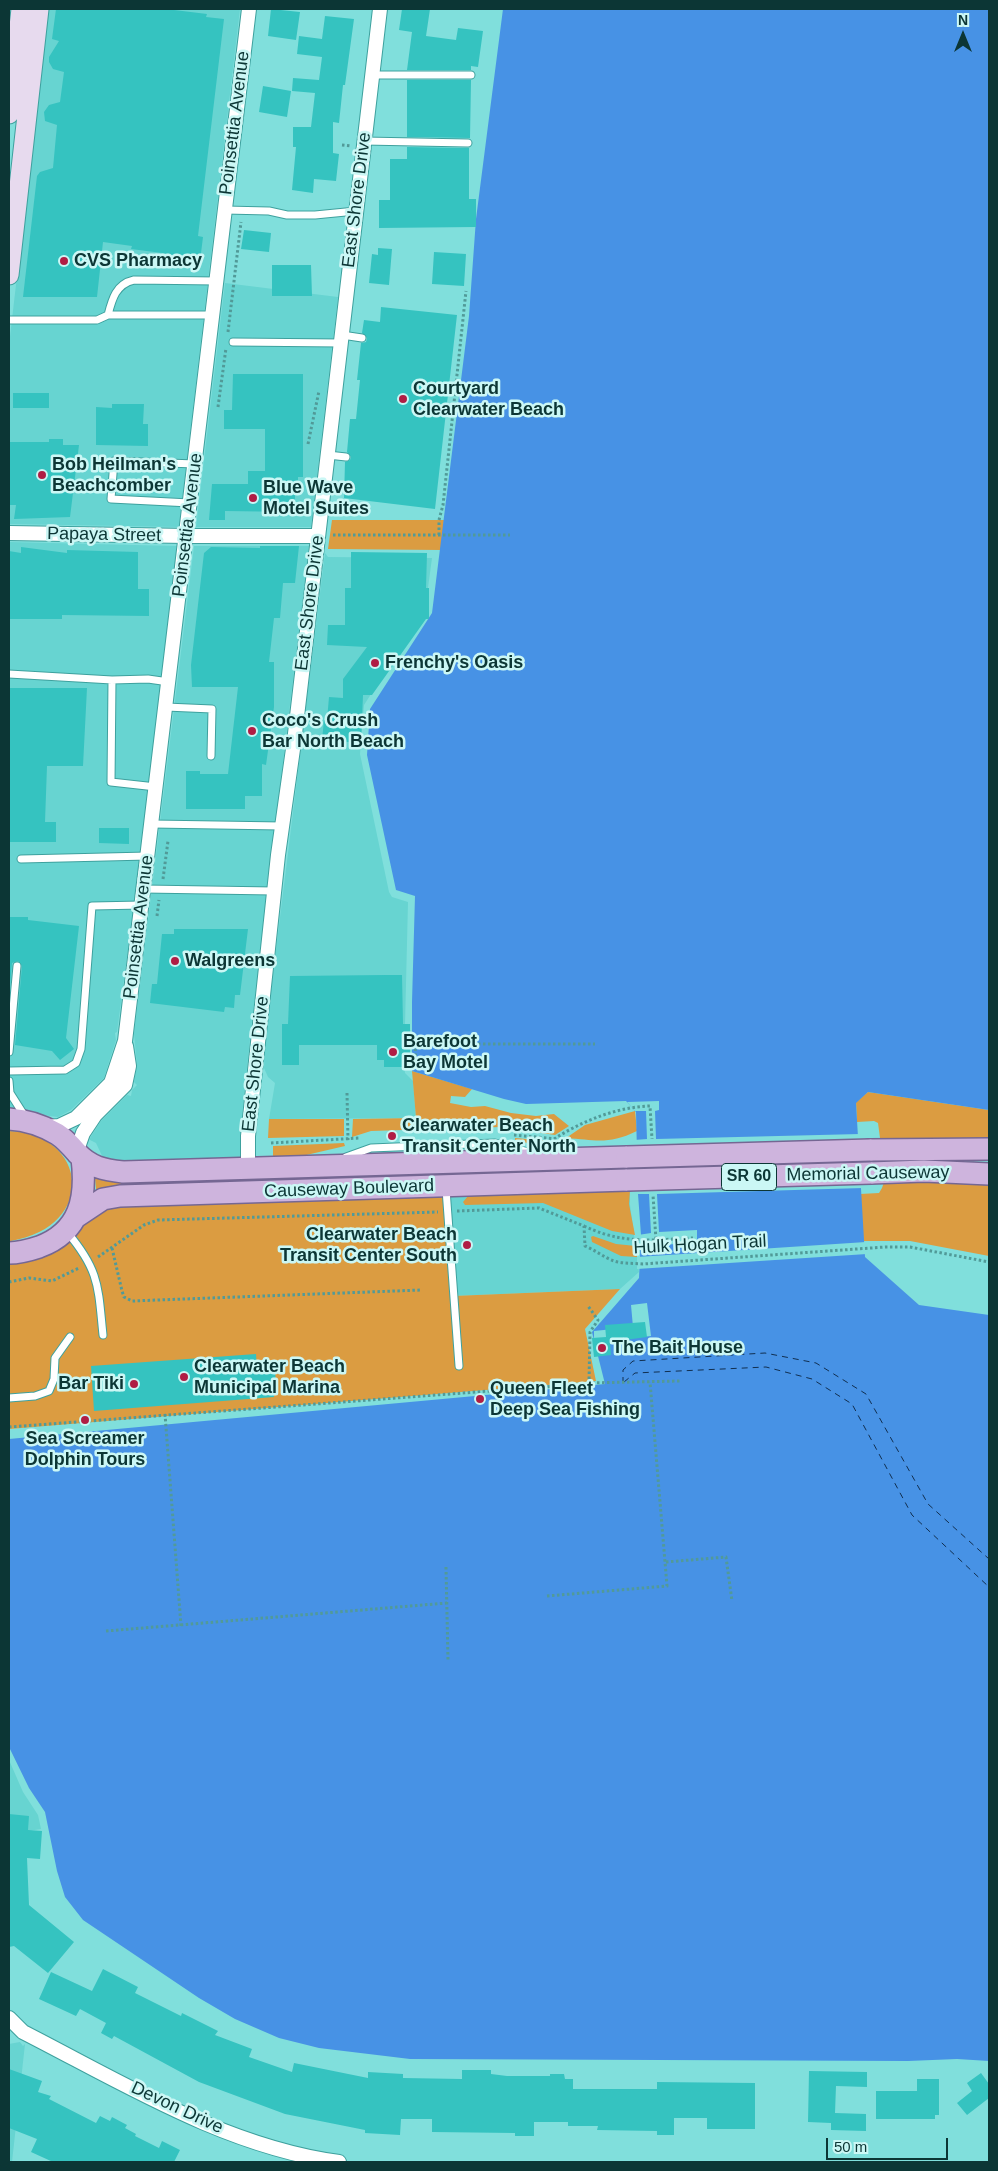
<!DOCTYPE html>
<html>
<head>
<meta charset="utf-8">
<style>
	body { margin:0 }
	#map { position:relative; width:998px; height:2171px; overflow:hidden; background:#80dfdc; font-family:Arial,sans-serif }
	canvas { display:block }
	.frame { position:absolute; inset:0; border:10px solid #0c3635; pointer-events:none }
	.north { position:absolute; left:938px; top:10px; width:50px; height:50px; -webkit-text-stroke:4px #cbf7f5; paint-order:stroke; rotate:0deg; font-size:14px; font-weight:700; line-height:20px; text-align:center; color:#0c3635 }
	.north::after { content:''; display:block; margin:auto; width:18px; height:22px; background:#0c3635; clip-path:polygon(50% 0,100% 100%,50% 72%,0 100%) }
	.scale { position:absolute; left:826px; top:2138px; width:122px; height:22px; box-sizing:border-box; border:2px solid #0c3635; border-top:0; padding-left:6px; font-size:15px; line-height:18px; white-space:nowrap; color:#0c3635; -webkit-text-stroke:4px #cbf7f5; paint-order:stroke }
</style>
</head>
<body>
<div id="map">
<canvas width="998" height="2171"></canvas>
<div class="frame"></div>
<div class="north">N</div>
<div class="scale">50 m</div>
</div>
<script>
const context = document.querySelector('canvas').getContext('2d');
context.lineJoin = 'round';
function paint(path, color) {
  context.fillStyle = color;
  context.fill(path, 'evenodd');
}
function strokePath(path, color, width, dash) {
  context.strokeStyle = color;
  context.lineWidth = width;
  context.lineCap = dash ? 'butt' : 'round';
  context.setLineDash(dash || []);
  context.stroke(path);
}
function label(font, color, halo, rows, align = 'center') {
  context.font = font + ' Arial,sans-serif';
  context.lineWidth = 5;
  context.setLineDash([]);
  context.textBaseline = 'middle';
  context.strokeStyle = halo;
  context.fillStyle = color;
  for (const [text, x, y, turn = 0] of rows) {
    context.save();
    context.translate(x, y);
    context.rotate((+turn || 0) * Math.PI / 180);
    context.textAlign = isNaN(turn) ? turn : align;
    if (halo) context.strokeText(text, 0, 0);
    context.fillText(text, 0, 0);
    context.restore();
  }
}
paint(new Path2D(`
	M48,9H240L179,527L9,524V345Z
	M225,283L338,297L311,527H196Z
	M9,542L177,546L134,904L117,1032L115,1033L116,1040L104,1078L71,1110L58,1117L9,1111Z
	M194,546H309L250,1039L240,1135V1158L123,1162L104,1160L96,1143L90,1140V1138L101,1121L127,1095L131,1096L132,1090L137,1085L134,1082L137,1065L134,1034Z
	M325,553L328,557L432,558L425,610L364,705L360,754L389,892L392,897L408,902L404,1066L405,1073L413,1081L416,1118L269,1119L275,1083L268,1077L264,1068L265,1039Z
	M630,1190V1205L639,1272L620,1289L453,1296L446,1195Z
	M9,1760L23,1792L38,1815L41,1829L9,1834Z
	M20,2042L23,2046L25,2044L12,2162H9V2044Z`), '#67d4d1');
paint(new Path2D(`
	M332,520H444L441,550L328,549Z
	M412,1071L472,1089L465,1097L451,1096L450,1103L471,1107L485,1106L511,1113L536,1116L554,1114L569,1126L555,1135L501,1127L371,1131L352,1137L353,1119L416,1118Z
	M868,1092L989,1110V1138H880L878,1123L874,1121L857,1122L856,1102Z
	M635,1111L637,1131C608,1145 596,1140 566,1138L585,1125Z
	M269,1119H344V1136L268,1138Z
	M9,1131C87,1133 99,1226 11,1241H9Z
	M515,1138L560,1142L577,1148L556,1150L515,1140Z
	M344,1143L345,1146L302,1156H273V1146Z
	M599,1167V1170L569,1174L268,1183L275,1173Z
	M266,1174L260,1184L96,1189L95,1178Z
	M912,1180L989,1182V1256L910,1241H863L860,1194L879,1193L882,1188L884,1182Z
	M630,1190L629,1204L635,1235L612,1231L543,1203L465,1205L463,1202L468,1196L478,1193Z
	M446,1195L453,1296L620,1289L585,1329L596,1381L9,1429V1262L66,1243L68,1244L78,1234L79,1228H82C87,1213 112,1207 126,1203Z
	M593,1236L616,1244L636,1246L637,1257L621,1256L592,1242L591,1237Z`), '#db9c41');
paint(new Path2D(`
	M503,9H989V1110L868,1092L856,1103L865,1257L919,1305L989,1315V2061L957,2059L908,2061L410,2059L319,2048L279,2038L235,2019L199,1998L83,1920L65,1897L57,1871L45,1812L29,1788L9,1747V1439L605,1384L592,1332L639,1278L641,1235L638,1194L636,1112L626,1101L526,1104L504,1099L412,1071V1002L415,896L396,890L367,755L370,709L432,613L469,316L476,219Z`), '#4792e5');
paint(new Path2D(`
	M659,1101V1110L655,1111L656,1139L860,1134L863,1188L657,1194L659,1232L697,1230V1243L638,1246V1235L651,1233L649,1194H635L634,1140L647,1139L646,1111H635L627,1102Z
	M866,1242L867,1254L637,1269V1257Z
	M647,1303L651,1336L594,1342V1331L633,1327L631,1305Z`), '#80dfdc');
strokePath(new Path2D(`
	M624,1382L635,1373L766,1367L812,1379L852,1404L912,1515L989,1587
	M623,1383V1370L633,1361L765,1353L816,1363L866,1394L928,1504L989,1559`), '#112f50', 1, [6, 5]);
paint(new Path2D(`
	M56,9H166L207,14L206,17L224,19L198,236L203,237L200,261L170,258V254L131,249L132,246L103,242L97,297H23L37,176L40,172L53,168L57,125L45,121L44,112L49,105L60,102L64,72L53,69L49,62V57L59,41L52,39Z
	M271,9L300,12L296,40L268,36Z
	M402,9H430L426,36L456,40L458,28L483,31L478,67L471,66V70H407L412,32L399,30Z
	M325,16L354,19L345,85H343L339,123L333,122V153L339,154L336,181L314,179L313,193L292,190L296,147H293V127H311L315,93L292,91L293,78L319,80L322,57L297,54L299,36L322,39Z
	M407,80H471L470,138L407,137Z
	M263,86L291,91L287,117L259,112Z
	M407,147L469,148V199H476V227L379,228V200H390V159H407Z
	M244,230L271,233L269,252L241,249Z
	M378,248L392,249L389,285L369,283L372,254L378,255Z
	M434,252L466,254L464,286L432,284Z
	M272,265H311L312,296H272Z
	M381,307L457,315L435,509L344,498L345,462L350,460L351,457L347,452L350,419H356L360,380H357L361,343L366,342L367,338L362,333L364,320L380,322Z
	M233,374H303V477H298V484H295V512L225,511V520H209L212,484H248V471H265V429H224V410H232Z
	M13,393H49V408H13Z
	M112,404H144L143,424H148V446L96,445V407L112,408Z
	M49,439H63V445H79L70,517L14,519L16,505H9V442H49Z
	M260,546H299L295,583H283L280,618H274L269,662H274V707L266,765L262,764V796H245V809H186V771H200V774H228L238,687H192L191,665L204,553L211,547L260,548Z
	M21,547L67,553V550L138,552V589H149V616L62,615V619H9V551L21,553Z
	M351,552L427,553L426,588H429V619H426L372,695H363L361,743L322,740L324,720H327L329,697L343,698V679L367,647L327,645L328,625H345V588H351Z
	M9,688H87L83,766H47L45,822H56V842H9Z
	M99,828H129V844L99,843Z
	M9,917H28V920L79,926L66,1038L74,1049L60,1060L52,1051L15,1045L22,966L18,961L12,963L9,997Z
	M174,929H248L240,995H235L234,1008L225,1007L224,1012L150,1003L152,984H157L162,934H174Z
	M385,975H402L403,1024H410V1067H384V1060H377V1045H299V1065H282V1024H288L290,976Z
	M645,1322L647,1337L610,1342L611,1355L594,1357L592,1338L606,1337L605,1325Z
	M256,1354L257,1368L275,1367L276,1387H273L274,1397L94,1411L91,1366Z
	M9,1814L29,1816L28,1830L42,1831L40,1859L27,1858L29,1905L74,1942L48,1973L14,1946L9,1947Z
	M103,1969L138,1987L135,1993L181,2016L182,2013L218,2031L215,2035L252,2049L249,2057L292,2072L294,2063L368,2078V2072L403,2074V2078L462,2079V2070H491V2074L507,2076H550V2074H564L565,2079H573V2089H657V2082L755,2083V2129H707V2118H674V2135H657V2131L597,2130L598,2126H568V2122H534V2136H515V2133L432,2132V2119H401L400,2135L365,2133V2130L285,2114L199,2082L114,2036L112,2039L101,2033L106,2023L80,2009L76,2016L39,1999L51,1972L92,1991Z
	M9,2069L42,2081L38,2092L51,2096L49,2099L96,2123L100,2116L110,2121L112,2117L127,2125L125,2128L136,2134L135,2136L159,2148L162,2141L180,2150L174,2162H53L31,2152L37,2139L9,2128Z
	M809,2071L867,2072V2087L836,2086L835,2113L866,2114V2131L831,2130V2123L808,2122Z
	M981,2073L989,2084V2098L967,2115L957,2103L972,2091L967,2083Z
	M917,2079H939V2115H935V2119H876V2091H917Z`), '#35c3c0');
const lane = new Path2D(`
	M372,75H471
	M364,141L468,143
	M225,210L269,211L287,215H315L356,211
	M108,315C112,299 116,284 134,280L217,281
	M9,320H97L108,315H213
	M342,335L362,338
	M233,342L341,343
	M328,455L346,457
	M190,503L111,499L114,461L195,464
	M9,674L112,680
	M166,707L212,709L211,756
	M156,787L111,782L112,680L148,679L169,682
	M152,824L282,826
	M21,859L148,856
	M144,889L274,891
	M9,1052L17,966
	M9,1071L65,1070L76,1063L81,1049L92,906L142,905
	M9,1081L10,1093L24,1115
	M346,1157L371,1148L495,1143L528,1152
	M446,1189L459,1366
	M67,1232C100,1271 98,1287 103,1335
	M9,1398L35,1396L49,1391L54,1379L55,1358L70,1337`);
const street = new Path2D(`
	M9,533L186,536H318
	M45,1127L59,1126L76,1118L111,1083L125,1041L249,9
	M76,1153L83,1133L95,1115L125,1085L129,1066L126,1046
	M248,1167V1136L278,855L294,742L380,9
	M9,2018L23,2032C123,2083 226,2147 339,2162`);
const secondary = new Path2D(`
	M9,114L21,9
	M9,275L39,9`);
const primary = new Path2D(`
	M9,1119C26,1120 42,1125 57,1134C65,1139 71,1146 77,1153C90,1167 104,1170 123,1172L627,1157
	M870,1150L989,1149
	M871,1173L924,1171L989,1174
	M76,1217L103,1199L120,1196L627,1180
	M9,1253C19,1253 30,1250 39,1247C80,1232 87,1198 82,1158`);
strokePath(lane, '#3ea19e', 9);
strokePath(street, '#3ea19e', 16);
strokePath(secondary, '#3ea19e', 21);
strokePath(primary, '#756793', 24);
strokePath(new Path2D(`
	M342,145L351,146
	M228,332L241,222
	M218,407L226,348
	M308,444L319,391
	M333,535H510
	M439,535V520L443,505L466,291
	M163,879L168,841
	M157,916L159,900
	M412,1069L416,1066L415,1044H595
	M347,1093L348,1140
	M514,1135L557,1139
	M554,1139C582,1121 617,1107 650,1106L652,1139
	M271,1143L360,1138
	M457,1211L539,1208L584,1226L585,1246C595,1250 605,1258 614,1261C623,1264 633,1263 643,1264L885,1247H910L989,1262
	M584,1226C610,1238 627,1240 656,1240L653,1195
	M656,1240L693,1238
	M112,1248L122,1291L124,1297L132,1301L421,1290
	M98,1257L144,1225L158,1220L438,1212
	M9,1282L29,1278L52,1281L79,1268
	M587,1383L680,1381
	M165,1414L181,1626
	M9,1427L583,1384L589,1382L590,1332L598,1320L588,1306
	M666,1562L726,1557L732,1601
	M446,1567L448,1660
	M547,1596L667,1586L650,1382
	M106,1631L447,1603`), '#519a98', 3, [2.5, 2.5]);
strokePath(lane, '#fff', 7);
strokePath(street, '#fff', 14);
strokePath(secondary, '#e7daee', 19);
strokePath(primary, '#ceb4dd', 21);
const primaryBridge = new Path2D(`
	M627,1157L870,1150
	M627,1180L871,1173`);
strokePath(primaryBridge, '#756793', 24, []);
strokePath(primaryBridge, '#ceb4dd', 21);
for (const [x, y, r, color] of [
	[64,261,5,"#b01d44"],
	[403,399,5,"#b01d44"],
	[42,475,5,"#b01d44"],
	[253,498,5,"#b01d44"],
	[375,663,5,"#b01d44"],
	[252,731,5,"#b01d44"],
	[175,961,5,"#b01d44"],
	[393,1052,5,"#b01d44"],
	[392,1136,5,"#b01d44"],
	[467,1245,5,"#b01d44"],
	[602,1348,5,"#b01d44"],
	[184,1377,5,"#b01d44"],
	[134,1384,5,"#b01d44"],
	[480,1399,5,"#b01d44"],
	[85,1420,5,"#b01d44"]
]) {
  const dot = new Path2D();
  dot.arc(x, y, r, 0, 2 * Math.PI);
  context.fillStyle = color;
  context.fill(dot);
  strokePath(dot, '#cbf7f5', 2);
}
for (const [x, y, w] of [
	[749,1177,55]
]) {
  const box = new Path2D();
  box.roundRect(x - w / 2, y - 13.5, w, 27, 4);
  context.fillStyle = '#cbf7f5';
  context.fill(box);
  strokePath(box, '#0c3635', 1);
}
label('bold 16px', '#0c3635', null, [
	["SR 60",749,1177]
]);
label('18px', '#0c3635', '#cbf7f5', [
	["Poinsettia Avenue",235,123,-83],
	["East Shore Drive",357,200,-83],
	["Poinsettia Avenue",188,525,-83],
	["Papaya Street",104,535,1],
	["East Shore Drive",310,603,-83],
	["Poinsettia Avenue",139,927,-83],
	["East Shore Drive",256,1064,-84],
	["Memorial Causeway",868,1174,-1],
	["Causeway Boulevard",349,1189,-2],
	["Hulk Hogan Trail",700,1245,-3],
	["Devon Drive",177,2108,25]
]);
label('bold 18px', '#0c3635', '#cbf7f5', [
	["CVS Pharmacy",74,261],
	["Courtyard",413,389],
	["Clearwater Beach",413,410],
	["Bob Heilman's",52,465],
	["Beachcomber",52,486],
	["Blue Wave",263,488],
	["Motel Suites",263,509],
	["Frenchy's Oasis",385,663],
	["Coco's Crush",262,721],
	["Bar North Beach",262,742],
	["Walgreens",185,961],
	["Barefoot",403,1042],
	["Bay Motel",403,1063],
	["Clearwater Beach",402,1126],
	["Transit Center North",402,1147],
	["Clearwater Beach",457,1235,"right"],
	["Transit Center South",457,1256,"right"],
	["The Bait House",612,1348],
	["Clearwater Beach",194,1367],
	["Municipal Marina",194,1388],
	["Bar Tiki",124,1384,"right"],
	["Queen Fleet",490,1389],
	["Deep Sea Fishing",490,1410],
	["Sea Screamer",85,1439,"center"],
	["Dolphin Tours",85,1460,"center"]
], 'left');
</script>
</body>
</html>
